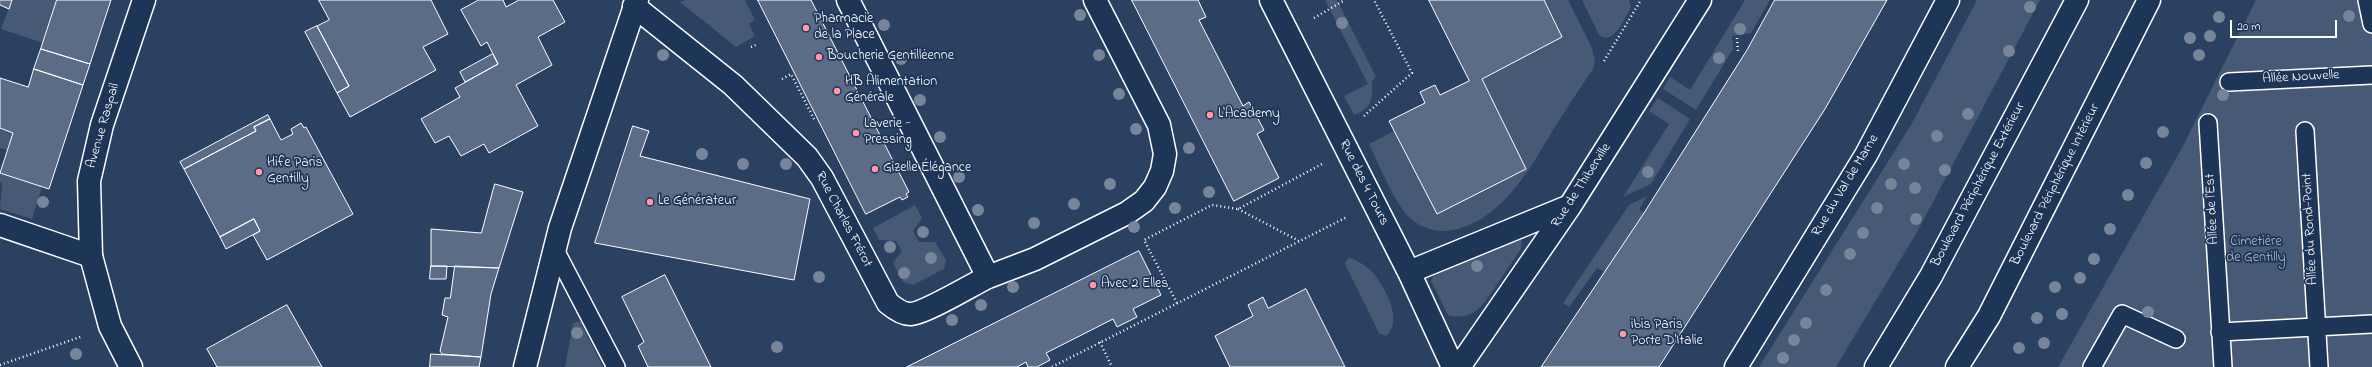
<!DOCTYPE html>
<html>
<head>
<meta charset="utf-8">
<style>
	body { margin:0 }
	#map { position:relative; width:2372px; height:367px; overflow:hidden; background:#2a4161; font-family:"Indie Flower",sans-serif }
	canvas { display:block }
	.scale { position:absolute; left:2230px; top:20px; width:107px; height:18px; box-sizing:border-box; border:2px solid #fff; border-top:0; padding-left:5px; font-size:12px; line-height:14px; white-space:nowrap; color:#fff; -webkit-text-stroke:3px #1d3557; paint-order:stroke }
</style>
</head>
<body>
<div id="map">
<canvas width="2372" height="367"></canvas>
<div class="scale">20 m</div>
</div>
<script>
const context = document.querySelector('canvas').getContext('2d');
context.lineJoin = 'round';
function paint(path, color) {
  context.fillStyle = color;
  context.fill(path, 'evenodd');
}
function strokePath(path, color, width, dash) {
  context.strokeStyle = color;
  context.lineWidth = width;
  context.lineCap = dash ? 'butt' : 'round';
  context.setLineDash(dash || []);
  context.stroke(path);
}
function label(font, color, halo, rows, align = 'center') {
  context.font = font + ' "Indie Flower",sans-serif';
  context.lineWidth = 3.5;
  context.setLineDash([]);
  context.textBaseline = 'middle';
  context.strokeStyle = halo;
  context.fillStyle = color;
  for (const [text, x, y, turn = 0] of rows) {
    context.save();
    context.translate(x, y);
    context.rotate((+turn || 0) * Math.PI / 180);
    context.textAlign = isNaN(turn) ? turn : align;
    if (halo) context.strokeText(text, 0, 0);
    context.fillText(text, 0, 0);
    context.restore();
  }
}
paint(new Path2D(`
	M12,0H57L43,43L1,29Z
	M685,0H745L755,20L749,24L755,36L736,47L680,2Z
	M1325,0H1337L1376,77L1372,81C1373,98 1372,109 1354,115L1344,96L1368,84Z
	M1544,0H1568L1592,48L1595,61L1593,69C1579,89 1566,110 1553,130C1540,152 1527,175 1510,194C1486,222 1443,247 1410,218C1395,205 1379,164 1369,144L1394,131L1437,214L1526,169L1482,79L1562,37Z
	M1582,0H1629L1631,7C1625,17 1614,47 1599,35Z
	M1745,0H1770L1751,33L1732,36L1733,49L1696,110L1663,89L1670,77L1690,90Z
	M1977,0H2040L1916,234L1836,367H1759L1911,125Z
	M2256,0H2372V367H2058L2183,146Z
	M1658,98L1690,119L1651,184L1623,197L1669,124L1649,111Z
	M0,128L13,133L7,150L0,148Z
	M0,173L42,187L32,219L0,209L2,183L0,182Z
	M1647,196L1639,210L1644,213L1605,272L1597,268L1569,307L1563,303L1629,205Z
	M915,205L922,218L913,231L919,242H935L946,260L944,269L913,285L903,282L893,263L902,251L896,241L879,240L873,228Z
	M1517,237L1522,241L1521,249C1512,261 1486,304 1477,310C1467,317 1459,318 1448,315L1431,281L1433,276Z
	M1351,258C1359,262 1368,266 1374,274C1385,288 1404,321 1386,336L1379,333L1345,264L1347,259Z
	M580,321L603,367H565L573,323Z`), '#465975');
const building = new Path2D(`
	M0,0H12L9,9L0,5Z
	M57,0H111L90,64L41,49Z
	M319,0H431L448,34L423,47L436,70L350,117L337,93L349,86L317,26L329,20Z
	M479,0H503L506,7L519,0H553L565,22L538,37L552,65L516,85L538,126L489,153L484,144L461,156L449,136L435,143L421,119L460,97L455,88L498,64L487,42L481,46L461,10Z
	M758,0H811L909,192L906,194L908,197L902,200L900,197L866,214Z
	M1132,0H1198L1206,17L1199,20L1243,106L1249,102L1264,130L1257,134L1279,178L1234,201Z
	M1429,0H1544L1562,37L1482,79L1526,169L1437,214L1389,121L1425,103L1420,92L1435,85L1440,95L1469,81Z
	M1775,0H1887L1825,109L1659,367H1541L1644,213L1747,50Z
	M317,26L349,86L337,93L305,32Z
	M41,49L90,64L83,85L34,69Z
	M493,54L498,64L465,82L460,72Z
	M34,69L83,85L49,189L0,173L13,133L0,128V78L28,87Z
	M268,115L270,119L254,127L256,131L184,169L180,162Z
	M270,119L281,140L293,134L291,129L301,123L304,128L306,127L353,214L267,260L253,235L260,231L254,219L220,237L184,169L256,131L254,127Z
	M633,126L649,131L640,156L810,199L794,280L595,243Z
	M495,184L523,192L499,268L431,266V229L481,233Z
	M254,219L260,231L226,249L220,237Z
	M1139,251L1161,295L1133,309L1137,317L1117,327L1113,319L1046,353L1050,360L1037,367H1028L1026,362L1017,367H907Z
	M431,266H447L446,279H430Z
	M455,266L499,268L491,294L481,357L442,354L440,351L448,317L442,315L445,298H450Z
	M665,275L711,367H648L638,346L644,342L622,297Z
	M1306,289L1345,367H1230L1215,336L1253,316L1248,305L1263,297L1268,308Z
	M287,305L322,367H217L207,349Z
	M431,354L481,357L479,367H430Z`);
paint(building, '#5b6c86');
strokePath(building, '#fff', 1);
const service = new Path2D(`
	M2367,0L2372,24
	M2229,82L2372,75
	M2208,123L2223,367
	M2305,131L2319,367
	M554,248L616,367
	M2220,332L2372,324
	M2092,367L2122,314L2176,339`);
const minor = new Path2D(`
	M848,0L988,277L1035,259L1127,213L1144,201L1155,187L1162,171L1165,154L1159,125L1095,0
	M1271,0L1409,272L1453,367
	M634,6L733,85L807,157L822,178L888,303C894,308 902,314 910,314C924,314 973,284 988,277
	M0,225L91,256
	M1409,272L1570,206
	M1459,367L1570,206L1700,0`);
const secondary = new Path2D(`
	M131,367L110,326L91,256L89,181L102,125L144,0
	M525,367L560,228L637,0
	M1736,367L1866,155L1948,0`);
const trunk = new Path2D(`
	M1876,367L1931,276L2077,0
	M1957,367L1989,316L2149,0`);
strokePath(service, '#fff', 20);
strokePath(minor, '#fff', 25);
strokePath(secondary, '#fff', 25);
strokePath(trunk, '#fff', 25);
strokePath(new Path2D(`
	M1314,18L1345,0
	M1737,38L1738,51
	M751,47L758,44
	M1604,61L1641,0
	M782,79L791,74L815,121
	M1364,116L1412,73L1374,0
	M1238,209L1299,241
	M1177,303L1144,240L1212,205L1238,209L1322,164
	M1100,342L1112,367
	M0,365L83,336
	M1052,367L1347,217`), '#fff', 2.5, [1, 3]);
strokePath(service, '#1d3557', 17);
strokePath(minor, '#1d3557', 22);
strokePath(secondary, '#1d3557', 22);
strokePath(trunk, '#1d3557', 22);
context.fillStyle = '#76859a';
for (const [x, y] of [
	[2030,7],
	[1080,15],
	[2349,16],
	[2219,17],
	[1342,23],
	[884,25],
	[1740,29],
	[2210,36],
	[2190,38],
	[2009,51],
	[663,55],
	[1099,55],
	[2199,55],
	[1719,58],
	[901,59],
	[1119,94],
	[2223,95],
	[920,100],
	[1968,114],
	[1136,129],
	[2163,132],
	[1937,136],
	[940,137],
	[1189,148],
	[702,154],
	[2146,163],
	[743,164],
	[786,164],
	[1904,164],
	[1945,170],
	[1648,172],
	[959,177],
	[1110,184],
	[1891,184],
	[1915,188],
	[1209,192],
	[2128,195],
	[43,202],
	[1074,204],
	[1175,208],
	[1877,208],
	[978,210],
	[1916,219],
	[1034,223],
	[1134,227],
	[2110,229],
	[923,232],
	[1863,233],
	[890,247],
	[1850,254],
	[931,258],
	[2094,259],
	[1477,266],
	[904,273],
	[819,277],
	[2080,278],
	[1013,287],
	[2055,287],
	[1826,290],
	[981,305],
	[2148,312],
	[2062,314],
	[2037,318],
	[952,320],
	[1806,323],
	[577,333],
	[1794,340],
	[2044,343],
	[777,347],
	[2019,348],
	[76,354],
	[1783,358]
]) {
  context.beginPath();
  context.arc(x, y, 6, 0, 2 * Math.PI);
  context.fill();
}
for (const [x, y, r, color] of [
	[806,28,4,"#ff9aa2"],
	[819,57,4,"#ff9aa2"],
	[837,91,4,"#ff9aa2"],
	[1210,115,4,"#ff9aa2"],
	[856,133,4,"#ff9aa2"],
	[875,169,4,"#ff9aa2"],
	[259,172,4,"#ff9aa2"],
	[650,202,4,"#ff9aa2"],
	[1093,285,4,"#ff9aa2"],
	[1623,334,4,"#ff9aa2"]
]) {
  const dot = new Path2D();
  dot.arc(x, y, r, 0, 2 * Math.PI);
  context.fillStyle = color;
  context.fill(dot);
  strokePath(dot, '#1d3557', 1.5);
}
label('14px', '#fff', '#1d3557', [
	["Pharmacie",814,20],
	["de la Place",814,36],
	["Boucherie Gentillėenne",827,57],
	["HB Alimentation",845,83],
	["Générale",845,99],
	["L'Academy",1218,115],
	["Laverie -",864,125],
	["Pressing",864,141],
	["Hife Paris",267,164],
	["Gentilly",267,180],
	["Gizelle Élégance",883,169],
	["Le Générateur",658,202],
	["Avec 2 Elles",1101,285],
	["ibis Paris",1631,326],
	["Porte D'Italie",1631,342]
], 'left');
label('14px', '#fff', '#1d3557', [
	["Allée Nouvelle",2301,78,-3],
	["Avenue Raspail",104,126,-74],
	["Rue des 4 Tours",1363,183,63],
	["Boulevard Périphérique Extérieur",1979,185,-62],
	["Boulevard Périphérique Intérieur",2056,185,-63],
	["Rue de Thiberville",1582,186,-57],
	["Rue du Val de Marne",1846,186,-59],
	["Allée de l'Est",2213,209,-93],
	["Rue Charles Frérot",843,220,62],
	["Allée du Rond-Point",2311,229,-93]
]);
label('14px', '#b5bdc8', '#1d3557', [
	["Cimetière",2256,243],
	["de Gentilly",2256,259]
]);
</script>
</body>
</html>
